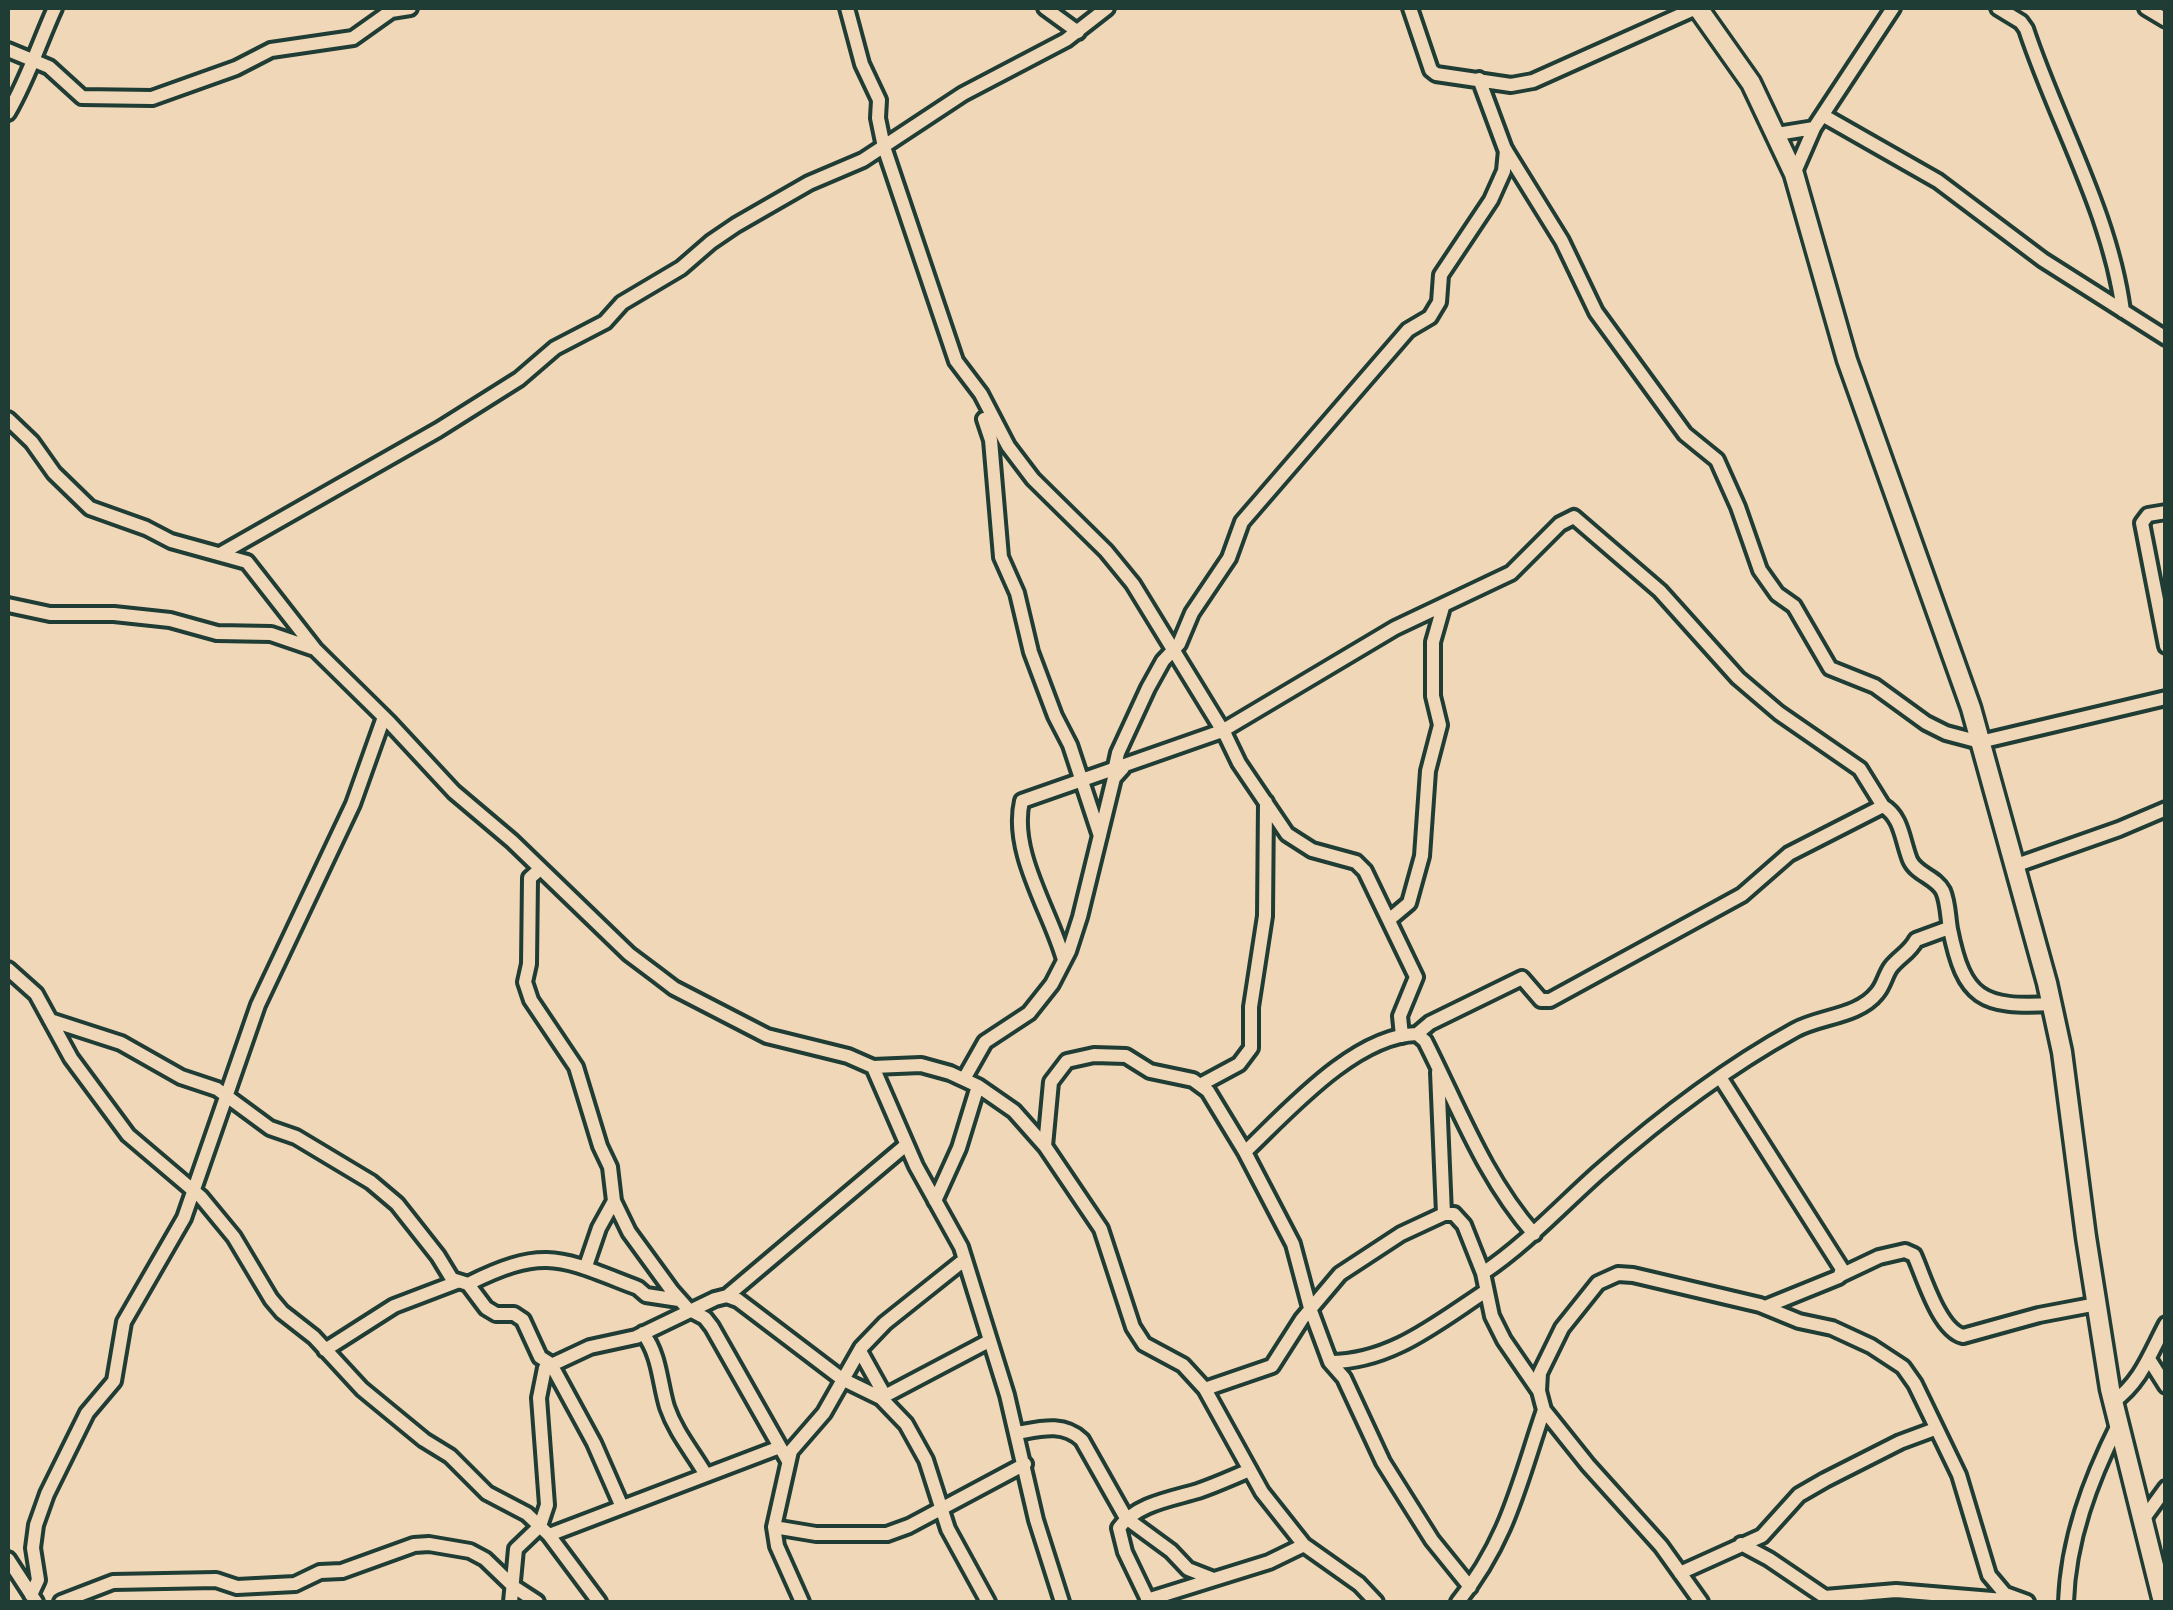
<!DOCTYPE html>
<html>
<head>
<meta charset="utf-8">
<style>
	body { margin:0 }
	#map { position:relative; width:2173px; height:1610px; overflow:hidden; background:#f0d7b7; font-family:Sriracha,sans-serif }
	canvas { display:block }
	.frame { position:absolute; inset:0; border:10px solid #1f3d34; pointer-events:none }
</style>
</head>
<body>
<div id="map">
<canvas width="2173" height="1610"></canvas>
<div class="frame"></div>
</div>
<script>
const context = document.querySelector('canvas').getContext('2d');
context.lineJoin = 'round';
function strokePath(path, color, width, dash) {
  context.strokeStyle = color;
  context.lineWidth = width;
  context.lineCap = dash ? 'butt' : 'round';
  context.setLineDash(dash || []);
  context.stroke(path);
}
const street = new Path2D(`
	M847,8L862,64L879,100L878,118L884,147L956,361L981,394L1008,446L1033,479L1106,551L1133,584L1226,736L1239,763L1287,834L1312,850L1356,862L1365,871L1416,977L1400,1016L1402,1036
	M1045,8L1078,32
	M1410,8L1431,70L1436,74L1511,85L1533,81L1696,8
	M1998,8L2021,22L2026,29C2057,123 2110,212 2123,311
	M2146,8L2166,20
	M8,50L49,67L82,97L152,98L236,68L271,50L353,38L391,11L410,8
	M1479,79L1505,149L1562,241L1596,312L1685,434L1717,460L1738,507L1760,570L1777,594L1794,606L1830,668L1875,686L1926,723L1946,733L1980,742L2166,698
	M8,113C28,79 39,43 55,8
	M1824,116L1938,181L2043,260L2166,338
	M1777,134L1814,128
	M1794,174L1814,128L1893,8
	M8,419L32,442L54,473L90,508L146,528L171,541L247,562L315,649L389,722L454,792L512,841L629,954L657,975L674,988L767,1036L848,1056L873,1067L916,1166L961,1247L1007,1395L1036,1520L1062,1602
	M984,419L991,440L1001,557L1017,593L1031,652L1055,716L1070,745L1100,836
	M2166,512L2148,515L2142,523L2166,646
	M222,553L438,430L519,379L555,348L605,322L622,303L681,268L711,242L736,225L809,183L863,160L963,94L1066,40L1107,8
	M8,605L50,614H114L170,620L217,633L271,634L312,648
	M1114,771L1118,753L1148,688L1163,661L1179,644L1192,613L1229,558L1242,522L1408,330L1430,317L1439,302L1441,275L1491,200L1504,171L1506,150
	M2014,866L2119,829L2166,809
	M540,869L530,878L529,964L525,982L531,1000L576,1067L600,1146L610,1167L614,1201L629,1232L672,1291L688,1309L705,1318L712,1327L788,1461
	M1390,919L1409,903L1422,856L1428,771L1440,725L1433,696V642L1443,607
	M1064,960C1051,912 1010,853 1022,801L1222,731L1395,628L1511,573L1560,524L1574,517L1660,591L1738,678L1779,713L1860,769L1883,806
	M8,969L36,994L71,1058L128,1135L201,1197L234,1237L271,1299L282,1312L314,1337L362,1389L424,1440L450,1456L487,1493L527,1514L549,1535L599,1602
	M50,1020L121,1043L181,1077L217,1089L270,1128L296,1137L371,1182L397,1204L438,1256L452,1279L468,1284L486,1308L496,1314H514L523,1320L540,1357L551,1364L594,1443L622,1507
	M1417,1034L1430,1023L1522,978L1541,1000H1550L1742,895L1789,854L1883,806C1902,817 1902,840 1910,860C1916,874 1936,877 1943,891C1948,902 1948,918 1950,929C1964,999 1982,1008 2052,1004
	M873,1067L921,1065L950,1073L978,1086L1014,1111L1045,1146L1101,1229L1133,1327L1144,1344L1183,1365L1205,1389L1262,1492L1304,1545L1359,1584L1376,1602
	M1438,1072L1444,1214
	M1720,1077L1842,1269L1839,1277L1765,1307
	M964,1079L985,1042L1029,1013L1052,984L1069,951L1080,917L1114,778L1123,768
	M1200,1085L1239,1064L1251,1048V1007L1265,916L1266,802
	M1045,1146L1051,1082L1067,1061L1094,1055L1126,1056L1150,1071L1193,1080L1208,1091L1245,1152L1293,1244L1310,1308L1330,1362L1344,1378L1383,1462L1432,1540L1470,1587
	M1245,1152C1287,1112 1355,1035 1417,1034L1425,1041C1459,1108 1484,1177 1534,1234
	M935,1201L959,1148L978,1086
	M586,1266L599,1228L614,1201
	M1483,1273C1526,1244 1560,1207 1598,1173C1658,1120 1724,1069 1795,1030C1820,1016 1858,1017 1877,993C1884,985 1885,975 1891,967C1900,956 1910,952 1916,940L1946,929L1951,933
	M1841,1275L1879,1257L1905,1251L1914,1255C1924,1277 1939,1330 1963,1336L2039,1315L2097,1304
	M468,1284C546,1245 562,1259 638,1288L646,1295L679,1300
	M727,1296L906,1145
	M643,1333C660,1356 659,1380 667,1407C676,1433 692,1451 706,1475
	M325,1350L394,1306L457,1282
	M860,1351L885,1396
	M2149,1359L2166,1386
	M1330,1362C1391,1362 1437,1323 1486,1291
	M1205,1389L1272,1366L1302,1319L1340,1274L1401,1234L1444,1214H1454L1464,1225L1483,1273L1492,1316L1504,1340L1539,1391L1544,1410L1588,1465L1661,1546L1701,1602
	M1539,1391L1540,1373L1562,1328L1598,1283L1618,1274L1633,1275L1760,1305L1799,1321L1832,1328L1871,1346L1903,1367L1915,1384L1959,1475L1989,1575L2005,1594L2027,1602
	M881,1398L989,1341
	M2113,1402C2141,1382 2150,1354 2166,1324
	M1017,1433C1040,1429 1063,1422 1082,1440L1126,1518L1171,1551L1188,1569L1211,1578
	M2142,1521L2166,1488
	M774,1527L816,1534H887L909,1526L1025,1464
	M549,1535L780,1447
	M1741,1544L1769,1559L1825,1597L1896,1591L2016,1601
	M8,1559L36,1602
	M1680,1573L1762,1536L1799,1495L1825,1480L1900,1442L1935,1429
	M31,1595L38,1580L33,1548L36,1525L47,1494L87,1413L114,1381L124,1322L184,1218L258,1005L353,804L384,717
	M1147,1600L1269,1562L1304,1545
	M61,1602L113,1582L216,1580L237,1587L295,1584L320,1572L342,1571L414,1545L429,1544L470,1551L485,1559L514,1587L537,1602
	M511,1602L516,1549L540,1526L547,1505L539,1398L545,1368L590,1347L636,1337L715,1299L727,1296L738,1300L842,1379L881,1398L906,1424L926,1460L948,1529L988,1602
	M802,1602L777,1546L774,1527L791,1451L824,1413L861,1348L885,1323L964,1260
	M1149,1602L1125,1552L1119,1528C1136,1504 1171,1499 1198,1491C1216,1485 1233,1477 1250,1470
	M1458,1602C1508,1540 1519,1483 1544,1410
	M2066,1602C2068,1540 2090,1481 2118,1425`);
const secondary = new Path2D(`
	M1698,8L1751,83L1794,174L1847,360L1971,708L2047,983L2062,1052L2086,1237L2110,1389L2163,1602`);
strokePath(street, '#1f3d34', 20);
strokePath(secondary, '#1f3d34', 25);
strokePath(street, '#f0d7b7', 12);
strokePath(secondary, '#f0d7b7', 18);
</script>
</body>
</html>
